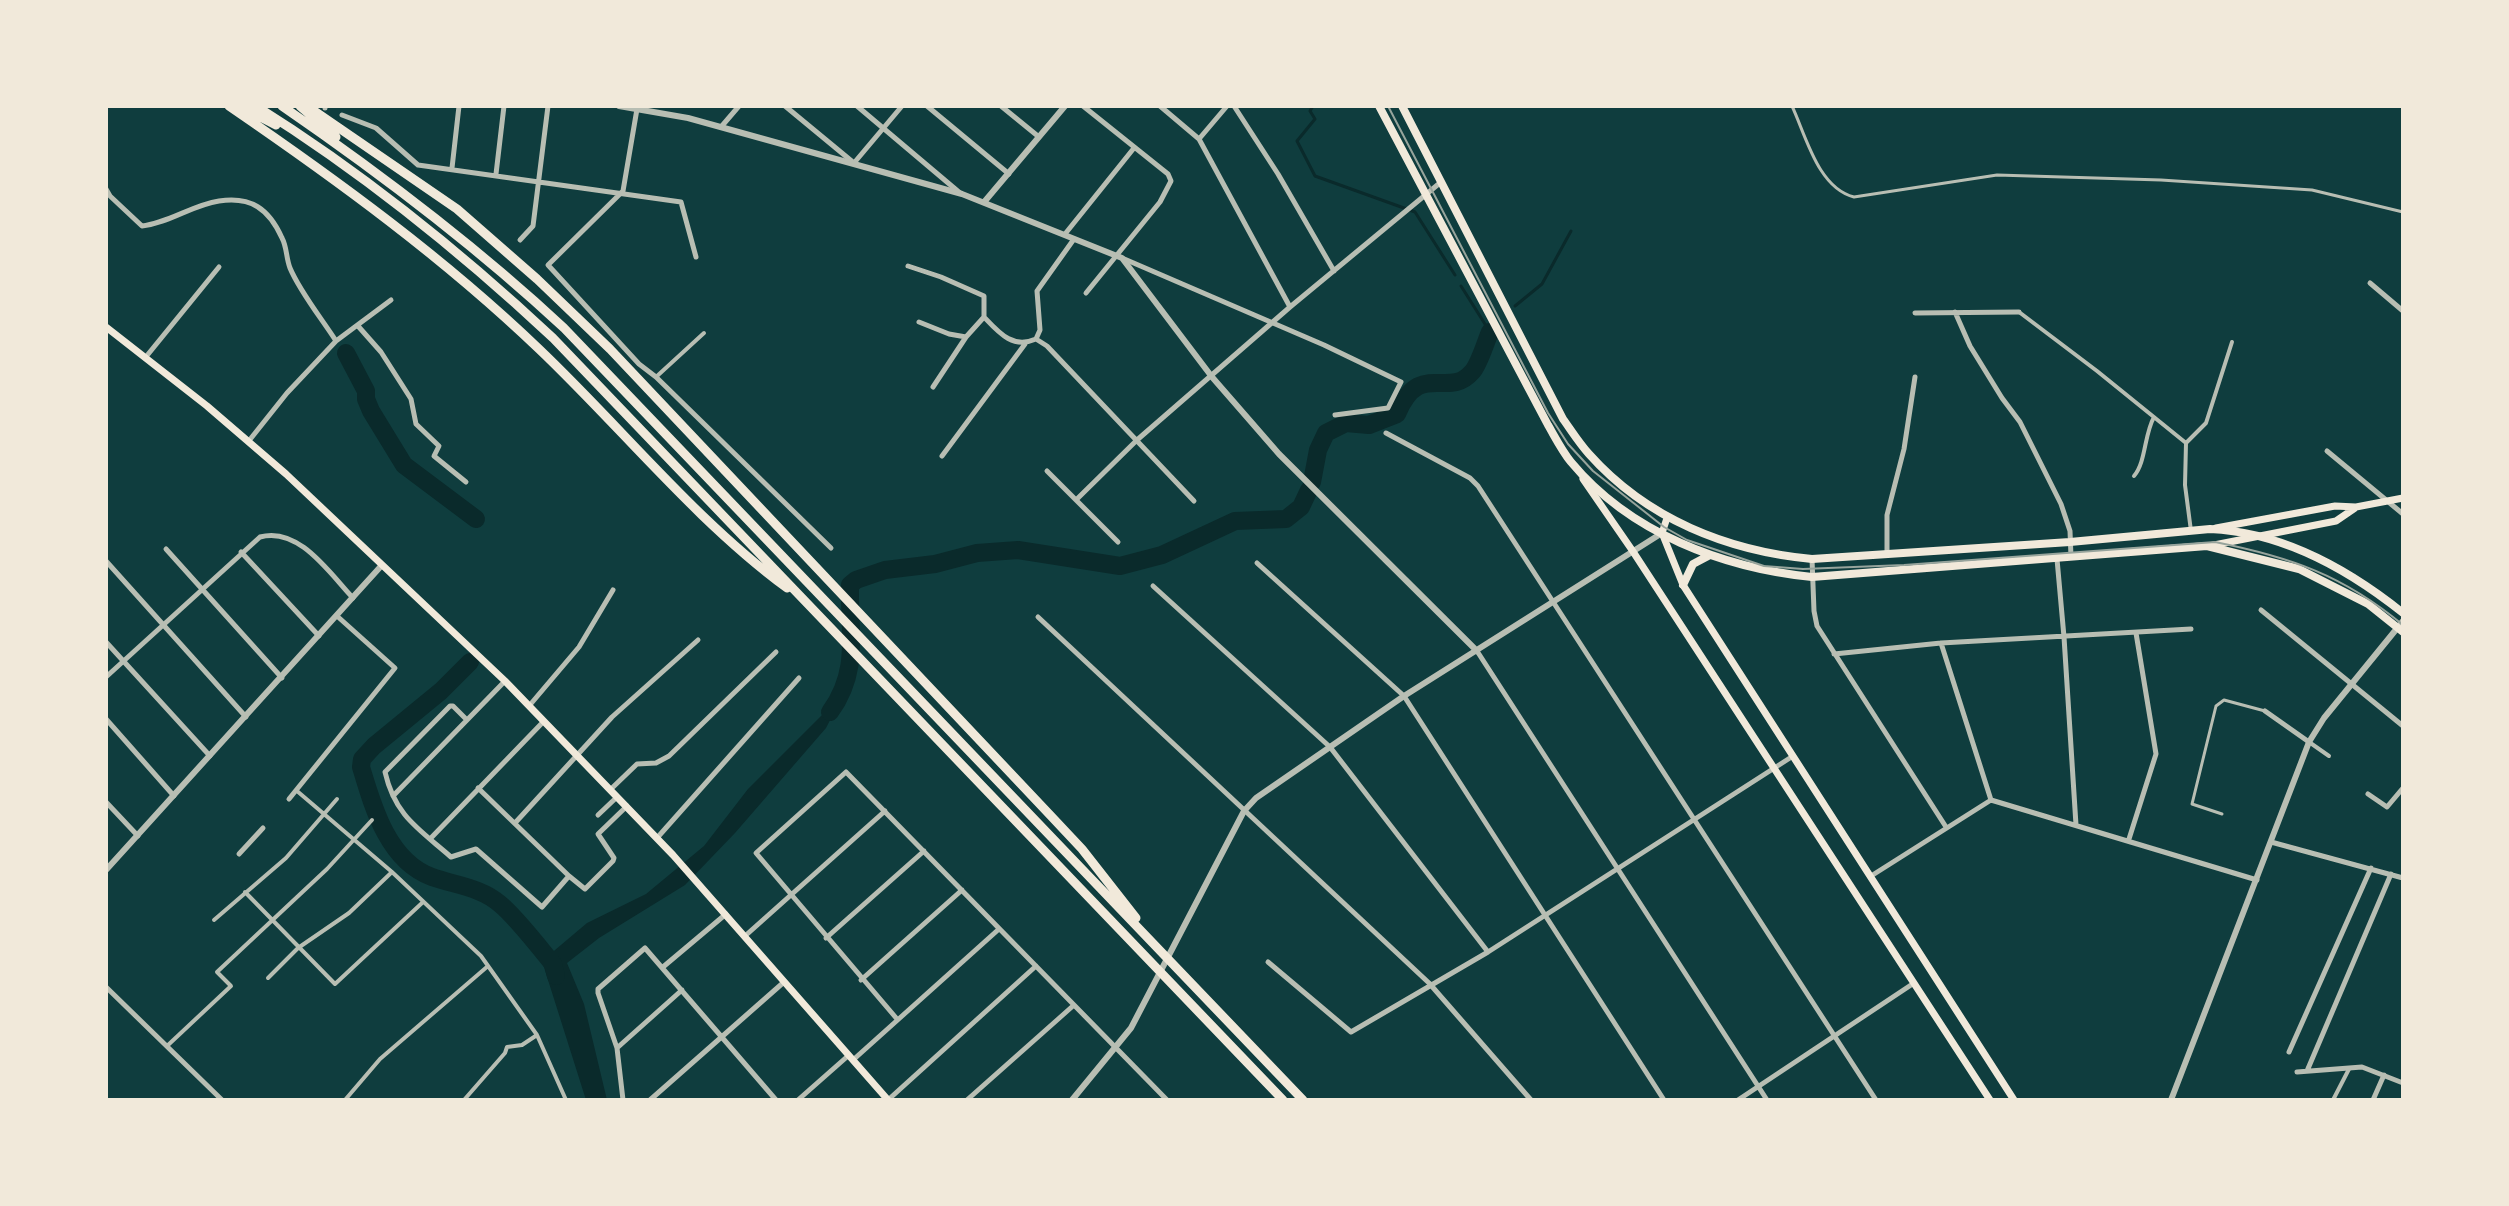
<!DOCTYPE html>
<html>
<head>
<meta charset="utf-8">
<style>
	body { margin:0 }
	#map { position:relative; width:2509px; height:1206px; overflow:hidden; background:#0f3d3e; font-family:"Sofia Sans Condensed",sans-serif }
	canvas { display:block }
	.frame { position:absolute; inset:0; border:108px solid #f1e9da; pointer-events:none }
</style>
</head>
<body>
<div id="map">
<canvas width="2509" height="1206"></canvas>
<div class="frame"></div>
</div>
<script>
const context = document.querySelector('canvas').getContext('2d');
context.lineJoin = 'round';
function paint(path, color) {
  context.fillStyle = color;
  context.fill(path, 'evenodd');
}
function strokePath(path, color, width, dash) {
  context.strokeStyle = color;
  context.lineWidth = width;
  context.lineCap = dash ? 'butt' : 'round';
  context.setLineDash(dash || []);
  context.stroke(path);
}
paint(new Path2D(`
	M844,693L826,728L735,833L685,885L599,938L567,963L584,1004L607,1100H586L542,961L587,923L646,894L704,846L748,789Z`), '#0a2a2b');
strokePath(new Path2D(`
	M1313,106L1310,111L1315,119L1297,141L1315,176L1415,212L1455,275
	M1461,286L1490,332
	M1515,306L1542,284L1571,231`), '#0a2a2b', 3);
strokePath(new Path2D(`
	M346,353L366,391V399L371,411L404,465L476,519
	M1312,482L1318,450L1326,433L1346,423L1369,425L1397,414C1420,359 1448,400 1472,372C1479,365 1486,341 1490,332
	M470,662L441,691L374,746L362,759L361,767C373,807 388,861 432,877C454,885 481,887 500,904C516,917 539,947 553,964L556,976
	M830,712C860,671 849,633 850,585L856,580L885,570L935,564L977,553L1018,550L1120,566L1162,555L1235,521L1286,519L1301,507L1309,490`), '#0a2a2b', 18);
strokePath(new Path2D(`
	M1792,106C1806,136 1818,188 1854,197L1997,175L2161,180L2312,190L2403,212
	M2222,814L2192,804L2216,706L2224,700L2265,711`), '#b8beb3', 3);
strokePath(new Path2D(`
	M2019,312L2097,371L2186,443L2185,485L2191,531
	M656,377L704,333
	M2186,443L2206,423L2232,342
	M2134,476C2146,462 2144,435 2154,417
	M2309,742L2329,756
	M297,791L392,872L481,956L537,1035L566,1100
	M245,892L335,984L422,903
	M214,920L286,858L337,799
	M268,978L298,948L349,913L392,872
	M167,1046L231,986L217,972L327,869L372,820
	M345,1100L380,1059L488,966
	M464,1100L505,1053L507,1047L522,1045L537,1035
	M2333,1100L2349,1069`), '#b8beb3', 4);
strokePath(new Path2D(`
	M785,106L854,163L902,106
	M857,106L960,193
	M927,106L1009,174
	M1001,106L1039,137
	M1083,106L1168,174L1171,181L1160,202L1086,293
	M1160,106L1199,139L1290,307
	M1234,106L1278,174L1334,271
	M325,108V106
	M637,109L623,191L548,265L639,364L656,377L831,548
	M342,115L376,128L418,165L681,202L696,257
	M721,127L739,106
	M1199,139L1227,106
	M452,168L459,106
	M496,174L504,106
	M106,189L110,196L142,226C169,223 192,205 219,201C251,196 269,209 282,238C287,247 286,258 290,268C300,292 322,319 336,341
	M1065,234L1134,148
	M520,240L533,226L548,106
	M1122,258L1324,345L1401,382L1388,408L1335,415
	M908,266L941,277L984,296V317L966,337L933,387
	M2370,283L2403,311
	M1955,312L1970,346L2002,398L2020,422L2061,504L2070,531L2071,557
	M1915,313L2019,312
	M984,317C1000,334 1013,349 1036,339L1047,346L1194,501
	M919,322L949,334L966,337
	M358,326L381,352L411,399L416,424L439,446L434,456L466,482
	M1036,339L1040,330L1037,291L1074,239
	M145,358L219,267
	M1386,433L1470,478L1478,486L1876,1100
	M248,442L287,393L336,341L391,300
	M2327,451L2403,514
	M942,456L1025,344
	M1047,471L1118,542
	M1077,499L1137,440L1290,307L1441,182
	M166,549L282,678
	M241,552L319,636
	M1887,555V515L1904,449L1915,377
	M1812,559L1814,611L1817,626L1946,827
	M2057,559L2064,637L2076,825
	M106,561L246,717
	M1257,563L1404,696L1664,1100
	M1153,586L1330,747L1488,952
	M2261,610L2403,726
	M1038,617L1429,983L1531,1100
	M106,642L210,756
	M1941,643L1991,800
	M1477,651L1767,1100
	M1834,654L1941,643L2191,629
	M106,677L260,537C299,526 330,574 353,598
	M529,706L579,647L613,590
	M2265,711L2309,742
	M106,719L174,796
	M467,720L453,706H450L385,772C395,816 419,829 451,857L476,849L542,907L569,876L585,889L613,861L614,858L598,834L627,806
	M478,788L569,876
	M611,789L637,764L656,763L669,756L776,652
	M2368,794L2387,807L2403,788
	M393,796L505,681
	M289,799L395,668L337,616
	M106,802L138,836
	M598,815L617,797
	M515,823L612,717L698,640
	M657,838L799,678
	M430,839L544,721
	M2129,839L2156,754L2136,633
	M2271,842L2403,878
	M239,854L263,828
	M1871,876L1991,800L2257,880
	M745,936L885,811
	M826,938L924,851
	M1268,962L1351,1032L1488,952L1793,756
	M663,967L726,914
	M861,980L962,890
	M106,987L222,1100
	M897,1019L756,853L846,772L1167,1100
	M617,1048L682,990
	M2289,1052L2371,868
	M853,1060L999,929
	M2307,1071L2391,874
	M2297,1072L2362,1067L2403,1083
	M623,1100L617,1048L598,993V989L645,948L776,1100
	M650,1100L784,982
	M798,1100L849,1055
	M888,1100L1036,966
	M967,1100L1074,1005
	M1738,1100L1914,983
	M2373,1100L2384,1075`), '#b8beb3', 5);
strokePath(new Path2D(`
	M619,106L688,118L962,194L1122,258L1212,377L1279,454L1477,651
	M985,201L1065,106
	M106,870L382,565
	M1072,1100L1131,1028L1244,811L1256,798L1404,696L1662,533
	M2171,1100L2309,742L2324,718L2403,621`), '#b8beb3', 6);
strokePath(new Path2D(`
	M106,327L207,406L286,474L505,681L673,855L888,1100
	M1583,479L1632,550L1990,1100
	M1667,518L1662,533L1683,585L2014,1100
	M2216,528L2335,506L2356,507L2403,498
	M2209,546L2336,521L2355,508`), '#f1e9da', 7);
strokePath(new Path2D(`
	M1379,106L1548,425C1555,437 1562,451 1571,462C1630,533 1723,568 1812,577L2207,546L2299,569L2368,604L2403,632
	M1402,106L1563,419C1571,430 1579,443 1589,454C1647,519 1727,551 1812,559L2070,542L2210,529C2282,532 2348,569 2403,613
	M1683,585L1693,564L1710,555`), '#f1e9da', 8);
strokePath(new Path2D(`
	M229,106C337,180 444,258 539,349C622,428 695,520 787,588
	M239,106L276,125
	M256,106C363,173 461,252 553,338L1283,1100
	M282,106C381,174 476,246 564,328L1303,1100
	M300,106L336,137
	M307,106L457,209L537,279L610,349L1051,816L1082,849L1136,918`), '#f1e9da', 9);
strokePath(new Path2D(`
	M1388,106L1548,413L1568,444L1593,471L1664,527L1687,540L1764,566L1803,569L1904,565L2215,542C2290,557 2343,575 2403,625`), '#97a49c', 2);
</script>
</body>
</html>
